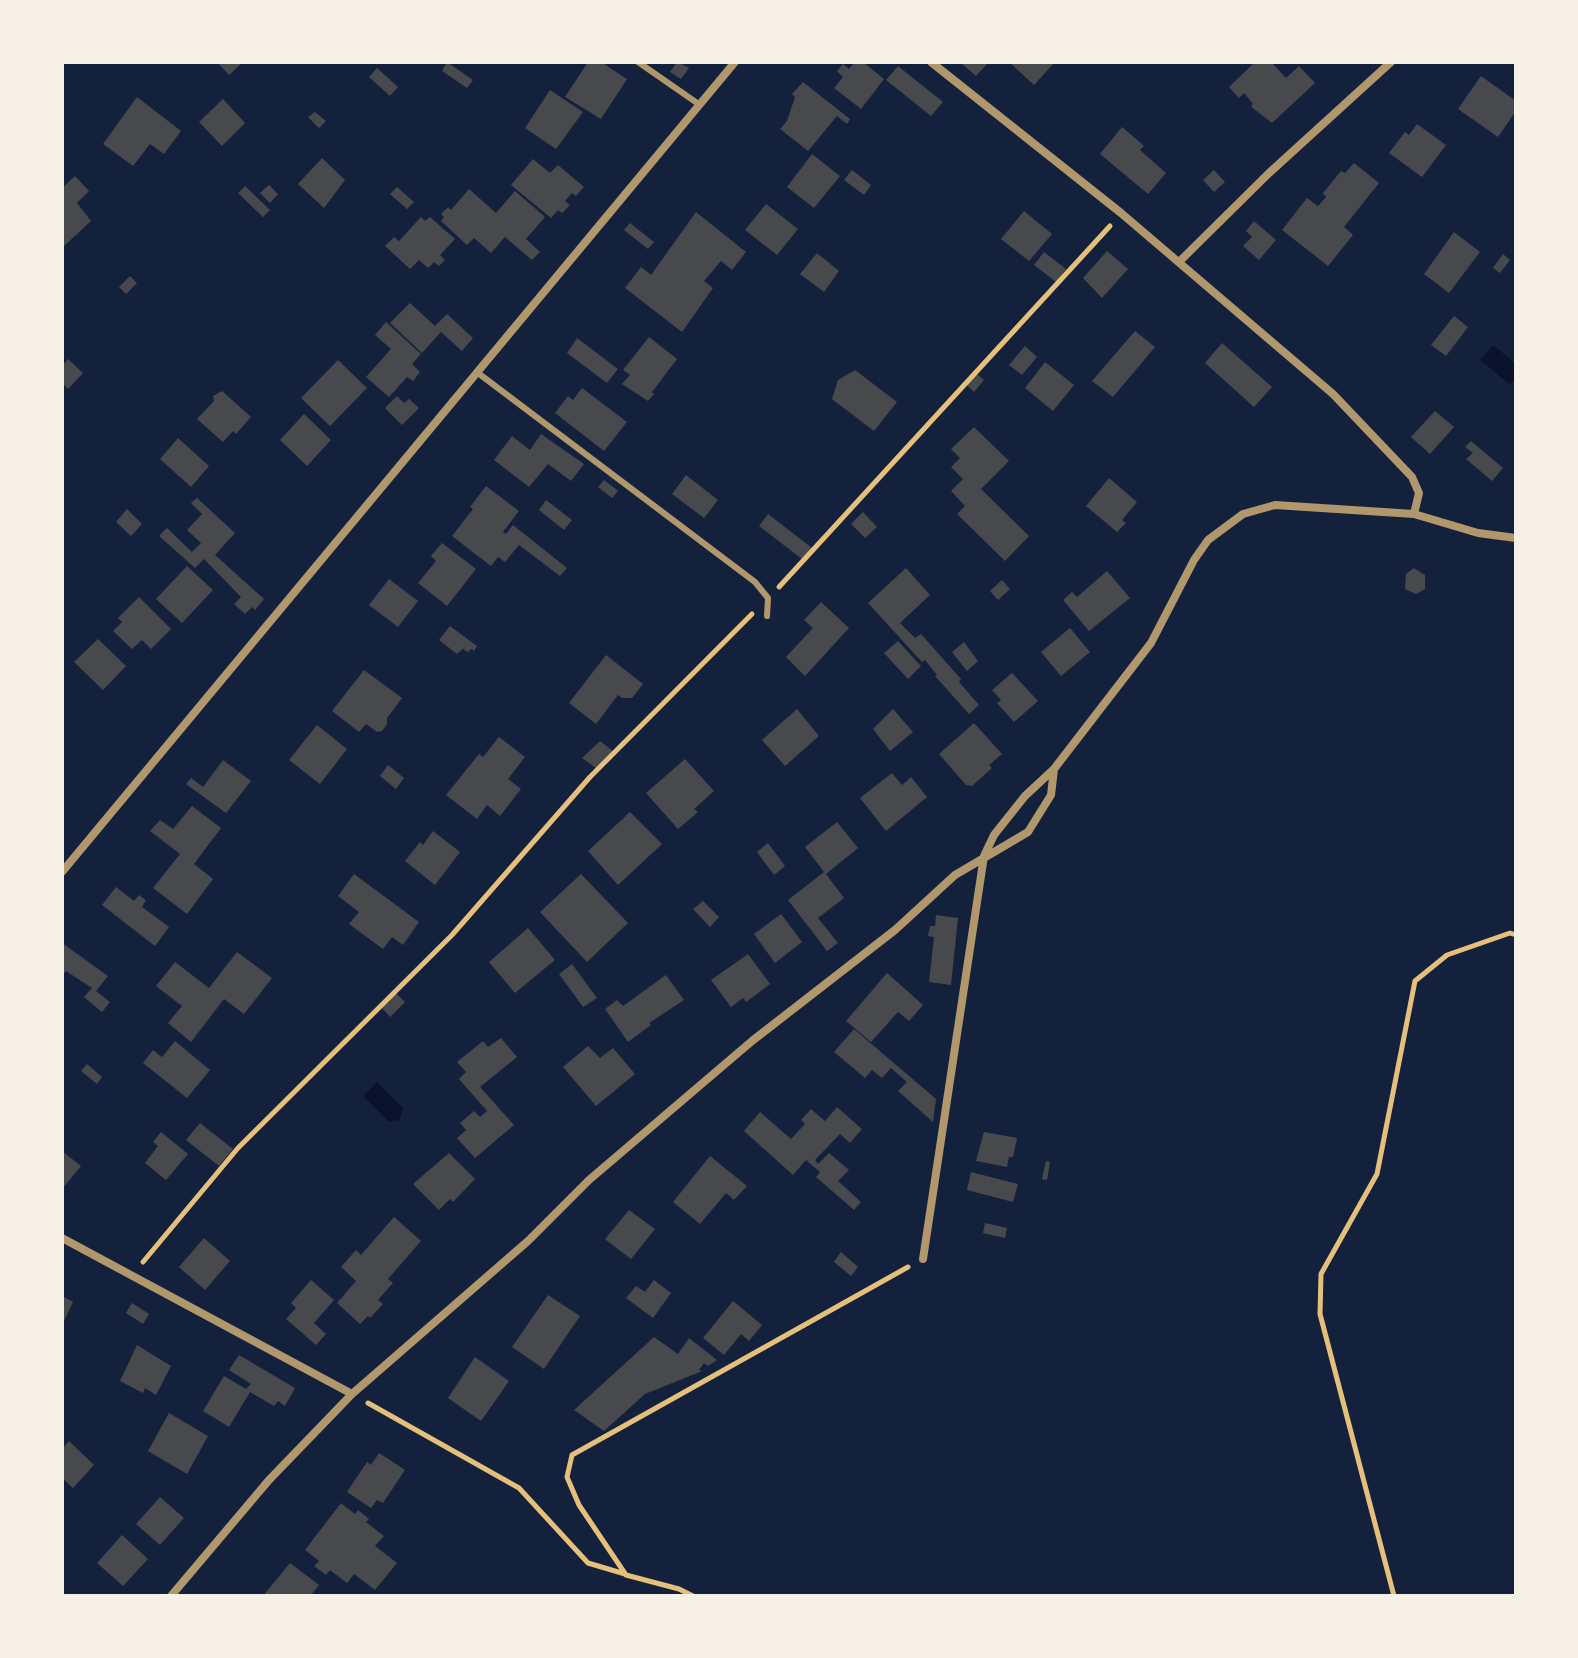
<!DOCTYPE html>
<html>
<head>
<meta charset="utf-8">
<style>
	body { margin:0 }
	#map { position:relative; width:1578px; height:1658px; overflow:hidden; background:#14213d; font-family:"Roboto Condensed",sans-serif }
	canvas { display:block }
	.frame { position:absolute; inset:0; border:64px solid #f6f1e7; pointer-events:none }
</style>
</head>
<body>
<div id="map">
<canvas width="1578" height="1658"></canvas>
<div class="frame"></div>
</div>
<script>
const context = document.querySelector('canvas').getContext('2d');
context.lineJoin = 'round';
function paint(path, color) {
  context.fillStyle = color;
  context.fill(path, 'evenodd');
}
function strokePath(path, color, width, dash) {
  context.strokeStyle = color;
  context.lineWidth = width;
  context.lineCap = dash ? 'butt' : 'round';
  context.setLineDash(dash || []);
  context.stroke(path);
}
paint(new Path2D(`
	M1493,345L1516,364V378L1510,385L1480,360Z
	M377,1082L403,1108L399,1121L392,1120L389,1122L363,1096Z`), '#0b132b');
paint(new Path2D(`
	M217,62H243L229,75Z
	M447,62L473,80L467,88L442,71Z
	M588,62H601L627,79L601,119L565,97Z
	M677,62L689,68L681,79L670,72Z
	M855,62H863L884,79L861,109L834,88L843,77L837,71L843,64L849,69Z
	M960,62H989L976,76Z
	M1009,62H1055L1034,85Z
	M1255,62L1273,64L1286,78L1299,66L1315,83L1272,123L1254,109L1251,106L1253,104L1244,93L1239,98L1229,87Z
	M898,66L943,102L931,116L886,80Z
	M377,68L398,87L390,96L369,77Z
	M1481,76L1516,101V111L1498,137L1458,109Z
	M803,82L850,119L847,124L837,116L808,151L780,129L787,121L795,97L792,94Z
	M550,90L583,112L556,149L525,128Z
	M137,97L181,131L164,154L150,144L133,166L103,144Z
	M223,99L245,123L222,146L199,122Z
	M315,112L326,121L319,128L308,117Z
	M1417,124L1446,145L1422,177L1389,153L1405,132L1409,135Z
	M1122,127L1144,146L1140,150L1166,173L1148,194L1100,154Z
	M812,154L840,176L814,208L787,187Z
	M322,158L345,180L324,208L298,184Z
	M533,159L550,173L558,165L584,187L576,196L572,193L565,201L570,205L562,213L558,210L551,218L511,185Z
	M1354,163L1379,183L1344,227L1353,235L1328,266L1282,230L1307,198L1318,206L1326,197L1323,193L1341,171L1345,173Z
	M852,170L871,185L864,195L844,180Z
	M1214,170L1225,182L1214,192L1203,180Z
	M75,176L89,191L77,203L91,221L62,248V188Z
	M269,185L278,194L270,203L260,193Z
	M245,186L270,210L263,217L238,193Z
	M397,187L414,202L407,209L390,194Z
	M469,189L496,213L515,191L545,217L526,239L540,252L532,260L505,237L491,253L474,238L467,245L441,221L444,217L441,214L448,207L451,210Z
	M766,204L798,229L777,255L745,230Z
	M1024,211L1052,234L1029,261L1001,239Z
	M696,212L746,252L732,270L721,261L704,281L713,288L682,332L625,288L641,267L651,275Z
	M421,217L425,221L430,217L455,239L440,255L445,260L439,266L434,262L428,268L419,260L410,269L385,246L394,237L399,241Z
	M1254,221L1276,240L1259,260L1243,246L1252,237L1246,231Z
	M630,223L654,242L648,249L624,230Z
	M1454,232L1480,252L1449,293L1424,274Z
	M1107,251L1128,269L1102,298L1083,278Z
	M1044,252L1066,269L1056,282L1034,265Z
	M817,253L839,271L824,292L800,274Z
	M1503,254L1510,260L1500,273L1493,268Z
	M130,276L137,283L126,294L119,287Z
	M410,303L435,326L447,314L473,338L462,351L441,332L422,353L390,323Z
	M1454,316L1468,327L1446,356L1431,345Z
	M386,322L421,354L412,364L420,372L413,381L407,377L389,397L366,377L391,349L375,335Z
	M1135,331L1155,347L1113,397L1092,381Z
	M649,337L677,359L652,392L654,394L648,401L622,384L630,375L623,370Z
	M577,338L618,369L607,383L567,353Z
	M1222,343L1272,387L1254,407L1205,363Z
	M1025,346L1037,357L1022,375L1009,365Z
	M68,359L83,373L68,389L62,383V366Z
	M338,360L367,388L330,426L301,398Z
	M1045,362L1074,385L1053,411L1025,388Z
	M855,370L897,402L874,431L832,399L838,380Z
	M977,374L984,380L974,392L967,385Z
	M582,388L627,422L604,451L555,413L568,396L573,400Z
	M222,391L251,417L236,434L233,431L223,442L197,419L214,401L213,396Z
	M397,396L404,403L409,399L419,408L402,425L385,408Z
	M1435,411L1454,427L1430,454L1411,437Z
	M304,414L331,440L307,466L280,440Z
	M974,427L1009,461L981,489L1029,536L1005,561L957,514L965,506L951,491L963,479L951,467L960,458L951,449Z
	M541,434L584,464L571,481L548,464L529,487L494,460L512,436L530,450Z
	M178,438L209,466L191,487L160,459Z
	M1471,441L1503,468L1492,481L1466,459L1473,453L1465,447Z
	M686,475L718,500L704,518L672,494Z
	M1109,478L1137,502L1122,520L1126,523L1117,532L1086,506Z
	M604,480L618,491L612,498L598,487Z
	M486,486L519,511L503,532L506,534L513,525L567,568L560,576L519,545L505,562L498,557L491,566L452,536L473,509L470,507Z
	M197,498L235,533L215,555L264,599L255,610L252,607L245,614L234,604L241,597L204,559L195,568L159,536L167,528L192,552L201,543L187,530L202,514L191,503Z
	M546,500L572,520L564,530L539,510Z
	M127,509L142,524L131,536L116,522Z
	M863,512L877,527L865,538L851,524Z
	M768,514L812,548L802,559L759,526Z
	M442,543L476,569L447,606L418,583L436,561L431,556Z
	M187,566L213,590L182,623L156,599Z
	M906,568L930,595L900,623L915,638L921,634L961,679L959,682L979,705L969,714L935,676L937,675L925,660L922,662L868,603Z
	M1414,568L1425,575V589L1416,594L1405,589L1406,574Z
	M1107,571L1130,598L1089,631L1063,600L1072,592L1077,597Z
	M389,579L418,601L398,627L369,605Z
	M1002,580L1010,589L998,600L990,591Z
	M139,597L171,629L151,649L142,640L132,649L113,631L122,622L118,618Z
	M821,602L849,628L805,676L786,657L813,628L804,620Z
	M450,626L477,646L474,651L471,649L468,652L463,649L457,654L439,640Z
	M1070,628L1090,652L1061,676L1041,652Z
	M98,639L126,666L103,690L74,662Z
	M898,641L921,666L908,679L884,653Z
	M964,642L978,661L967,671L952,652Z
	M606,655L643,684L632,698H622L618,695L596,724L569,703Z
	M364,670L402,698L387,718V724L382,731L377,732L366,724L359,732L332,711Z
	M1012,673L1038,701L1014,722L997,703L1001,700L992,690Z
	M797,709L819,736L785,766L762,740Z
	M893,709L913,732L890,751L873,729Z
	M974,723L1002,754L989,765L992,768L972,786L966,785L939,754Z
	M317,725L347,749L320,784L289,760Z
	M499,737L525,757L508,779L521,789L500,816L487,805L477,819L446,795L479,754L483,757Z
	M600,741L613,751L596,768L582,758Z
	M685,759L714,791L694,809L698,812L678,829L646,793Z
	M223,760L251,781L226,813L186,784L191,778L203,787Z
	M388,765L404,778L396,789L380,776Z
	M892,773L902,785L911,777L927,797L886,831L860,798Z
	M192,806L221,828L194,864L213,879L187,914L153,888L180,854L150,831L160,820L173,829Z
	M630,812L662,844L618,885L588,851Z
	M837,822L858,848L826,874L844,898L818,918L838,943L827,951L788,900L824,872L805,847Z
	M433,831L460,852L435,885L405,861L420,842L423,845Z
	M768,843L785,866L774,875L757,852Z
	M354,874L419,922L403,945L392,937L383,949L349,924L359,912L338,896Z
	M581,874L628,923L587,962L540,912Z
	M116,887L134,901L139,895L146,900L142,907L169,927L155,946L102,905Z
	M703,901L719,917L710,927L693,909Z
	M781,914L802,942L775,963L754,934Z
	M936,915L958,918L951,985L929,982L934,937L928,936L930,926H935Z
	M528,928L555,960L515,993L489,962Z
	M62,943L108,976L96,991L110,1002L102,1012L84,997L92,988L66,971L62,976Z
	M237,952L272,978L244,1014L224,999L191,1042L168,1023L182,1006L156,986L175,962L209,988Z
	M748,954L770,984L746,1002L743,998L731,1007L711,980Z
	M572,964L597,998L583,1007L559,974Z
	M887,973L923,1005L909,1021L898,1012L871,1042L846,1021Z
	M666,975L684,1000L649,1023L651,1025L628,1042L605,1009L617,1000L623,1006Z
	M396,993L405,1002L390,1017L381,1007Z
	M854,1029L936,1099L933,1122L898,1091L907,1082L891,1068L882,1078L872,1070L865,1078L834,1052Z
	M501,1038L517,1057L480,1087L514,1125L475,1158L457,1138L466,1130L460,1123L474,1111L480,1117L487,1111L459,1079L466,1072L457,1062L483,1041L488,1047Z
	M175,1041L210,1070L187,1098L143,1063L153,1050L162,1057Z
	M588,1046L600,1058L613,1048L635,1074L596,1106L563,1067Z
	M87,1064L102,1077L97,1084L81,1071Z
	M837,1107L862,1129L850,1143L840,1134L815,1160L818,1164L829,1153L849,1170L838,1181L861,1202L854,1210L816,1177L820,1172L806,1160L793,1175L744,1131L760,1112L791,1139L805,1124L801,1120L811,1109L825,1121Z
	M200,1123L233,1149L219,1166L186,1140Z
	M161,1132L188,1154L166,1180L145,1163L158,1146L153,1142Z
	M984,1132L1017,1138L1013,1157H1009L1007,1167L976,1161Z
	M62,1151L81,1166L62,1189Z
	M449,1153L475,1179L453,1202L450,1199L439,1210L413,1184Z
	M710,1156L747,1186L734,1200L726,1193L700,1224L673,1202Z
	M1046,1161L1050,1162L1047,1180L1042,1179Z
	M971,1172L1018,1184L1013,1202L967,1190Z
	M629,1210L655,1229L631,1259L605,1239Z
	M394,1217L421,1241L388,1279L393,1283L378,1300L383,1304L370,1318L368,1316L360,1324L337,1303L356,1281L341,1267L356,1250L361,1255Z
	M985,1223L1007,1228L1005,1238L983,1233Z
	M204,1238L230,1261L205,1290L179,1267Z
	M841,1252L858,1267L851,1276L834,1262Z
	M311,1280L334,1300L314,1323L326,1334L316,1345L286,1319L296,1308L291,1303Z
	M654,1280L671,1293L653,1318L626,1298L636,1286L645,1292Z
	M548,1295L580,1316L544,1369L512,1347Z
	M62,1296L73,1302L62,1325Z
	M733,1301L762,1325L749,1341L741,1334L724,1355L703,1338Z
	M132,1303L149,1314L143,1324L126,1313Z
	M654,1337L678,1354L689,1338L717,1360L708,1366L704,1363L699,1370L702,1371L645,1394L604,1431L574,1410Z
	M137,1345L171,1366L156,1395L145,1388L143,1393L120,1381Z
	M239,1355L295,1388L285,1406L278,1401L274,1406L250,1392L229,1427L203,1411L224,1376L246,1389L251,1384L229,1370Z
	M475,1357L509,1381L481,1421L448,1398Z
	M169,1413L208,1436L187,1474L148,1451Z
	M69,1441L94,1465L73,1488L62,1478V1449Z
	M379,1453L405,1470L383,1503L377,1500L371,1508L347,1492L367,1462L371,1465Z
	M160,1497L184,1518L160,1545L136,1524Z
	M341,1503L355,1514L358,1510L369,1519L366,1522L384,1536L375,1546L397,1563L375,1590L354,1574L347,1583L330,1570L326,1575L314,1566L319,1561L305,1550Z
	M122,1535L148,1559L123,1586L97,1563Z
	M290,1563L319,1585L310,1596H263Z`), '#48494c');
strokePath(new Path2D(`
	M779,587L1110,226
	M143,1262L238,1148L452,935L590,777L752,614
	M368,1403L519,1488L588,1563L625,1574
	M693,1596L679,1589L626,1575L579,1505L567,1477L572,1455L908,1267
	M1394,1596L1320,1314L1321,1274L1377,1174L1415,981L1447,955L1510,933L1516,935`), '#e5c07b', 5);
strokePath(new Path2D(`
	M638,62L700,105
	M478,373L755,582L768,598L767,616`), '#b1986c', 6);
strokePath(new Path2D(`
	M931,62L1121,213L1333,394L1412,477L1419,493L1414,514
	M1179,262L1268,174L1391,62
	M62,872L735,62
	M62,1238L352,1394
	M923,1259L984,856L994,835L1025,796L1054,769L1151,643L1194,560L1208,540L1243,514L1275,505L1414,514L1478,533L1516,538
	M171,1596L269,1480L352,1394L528,1241L589,1180L752,1041L895,930L955,875L1028,832L1051,795L1054,769`), '#b1986c', 8);
</script>
</body>
</html>
